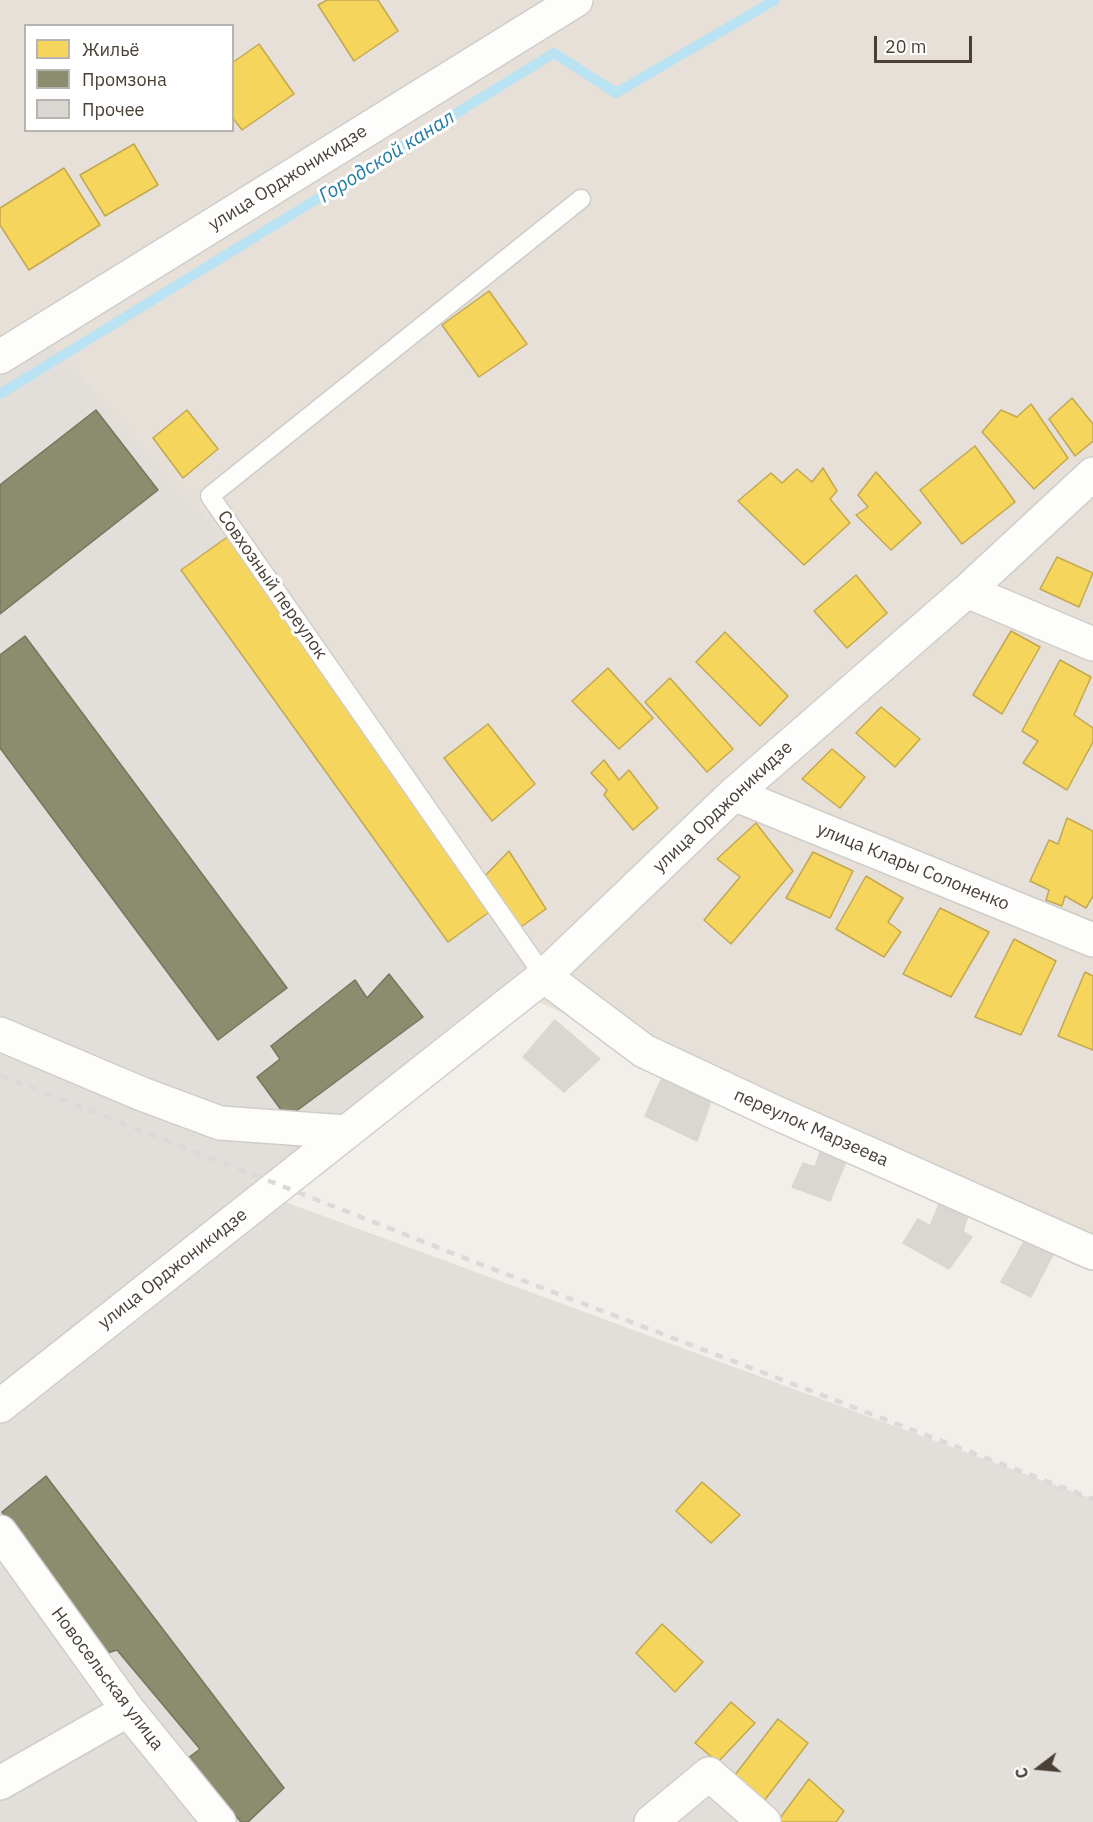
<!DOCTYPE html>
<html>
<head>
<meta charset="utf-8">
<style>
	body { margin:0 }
	#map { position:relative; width:1093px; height:1822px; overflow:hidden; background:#f2efeb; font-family:"IBM Plex Sans",sans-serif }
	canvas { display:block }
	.legend { position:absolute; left:24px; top:24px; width:210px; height:108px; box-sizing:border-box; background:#fff; border:2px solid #b7b3af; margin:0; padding:8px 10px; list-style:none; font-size:18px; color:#4a4036 }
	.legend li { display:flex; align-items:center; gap:12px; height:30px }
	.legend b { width:30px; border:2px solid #b7b3af }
	.north { position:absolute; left:1009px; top:1738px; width:60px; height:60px; -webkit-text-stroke:4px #fff; paint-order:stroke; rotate:254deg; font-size:16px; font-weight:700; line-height:24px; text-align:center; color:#4a4036 }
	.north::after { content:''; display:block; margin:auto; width:21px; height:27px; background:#4a4036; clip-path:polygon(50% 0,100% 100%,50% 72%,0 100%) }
	.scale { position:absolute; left:874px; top:36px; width:98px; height:27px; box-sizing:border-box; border:3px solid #4a4036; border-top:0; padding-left:8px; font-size:18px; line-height:21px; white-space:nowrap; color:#4a4036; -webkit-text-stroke:4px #fff; paint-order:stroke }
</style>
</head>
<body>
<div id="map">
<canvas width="1093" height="1822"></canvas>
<ul class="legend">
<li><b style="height:16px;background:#f6d55c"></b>Жильё</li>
<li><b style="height:16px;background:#8c8c6e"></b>Промзона</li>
<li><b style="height:16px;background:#dad6d2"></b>Прочее</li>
</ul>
<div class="north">С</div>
<div class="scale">20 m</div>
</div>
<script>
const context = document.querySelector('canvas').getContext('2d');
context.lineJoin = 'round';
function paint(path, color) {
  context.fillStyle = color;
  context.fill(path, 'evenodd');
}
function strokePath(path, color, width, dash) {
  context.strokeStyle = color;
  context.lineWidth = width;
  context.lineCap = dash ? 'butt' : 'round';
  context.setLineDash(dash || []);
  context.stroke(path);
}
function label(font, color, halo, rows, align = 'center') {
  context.font = font + ' "IBM Plex Sans",sans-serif';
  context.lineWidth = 6;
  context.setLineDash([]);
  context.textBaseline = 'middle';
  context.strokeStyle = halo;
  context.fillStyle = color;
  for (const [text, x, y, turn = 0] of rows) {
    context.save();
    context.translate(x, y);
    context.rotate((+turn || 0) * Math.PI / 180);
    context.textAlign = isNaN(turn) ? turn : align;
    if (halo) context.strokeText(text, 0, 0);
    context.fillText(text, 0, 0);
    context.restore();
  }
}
paint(new Path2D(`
	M0,0H1093V1253L521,994L0,378ZM26,26H232V130H26Z`), '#e7e0d8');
paint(new Path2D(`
	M45,336L302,627L544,976L280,1200L1093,1499V1822H0V363Z`), '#e2ded9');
const homes = new Path2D(`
	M327,0H378L398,31L354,61L318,5Z
	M259,44L294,94L242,130L232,117V63Z
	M134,144L158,185L105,216L80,175Z
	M64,168L100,225L29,270L0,225V208Z
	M489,291L527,344L479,377L442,325Z
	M1072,398L1093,424V441L1075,456L1049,419Z
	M1031,404L1068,458L1034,489L982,432L1001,410L1017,417Z
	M187,410L218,449L183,478L153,438Z
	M975,446L1015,502L962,544L920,490Z
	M823,468L837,491L830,499L850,523L804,565L738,501L771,473L782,483L797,469L812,482Z
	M876,472L921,523L891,550L856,515L868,507L858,495Z
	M233,533L499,905L448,942L181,570Z
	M1057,557L1093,573L1079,607L1040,589Z
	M856,575L887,613L847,648L814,611Z
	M1011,631L1040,647L1002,714L973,695Z
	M725,632L788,696L760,726L696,662Z
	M1060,660L1091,677L1074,715L1093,728V742L1067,790L1023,763L1038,741L1022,731Z
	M608,668L653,718L619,749L572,701Z
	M670,678L733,749L707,772L645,702Z
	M881,707L920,739L895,767L856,733Z
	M488,724L535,784L492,821L444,758Z
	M832,749L865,777L840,808L802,779Z
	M604,760L619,780L629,770L658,808L633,830L604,795L607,790L591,773Z
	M1067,818L1093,831V896L1086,908L1065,896L1062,906L1046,900L1049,890L1030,881L1049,840L1058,844Z
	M756,823L793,871L731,944L704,920L740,877L717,859Z
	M509,851L546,909L514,932L479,882Z
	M813,852L853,871L830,918L786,898Z
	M866,876L903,898L888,922L901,932L884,957L836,929Z
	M940,908L989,932L951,997L903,974Z
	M1014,939L1056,961L1021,1035L975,1017Z
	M1085,972L1093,976V1050L1058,1036Z
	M702,1482L740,1515L711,1543L676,1511Z
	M662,1624L703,1662L675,1692L636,1653Z
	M731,1702L755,1723L718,1762L695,1743Z
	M778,1719L808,1743L761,1805L731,1780Z
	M809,1779L844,1811L836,1822H777Z`);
paint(homes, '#f6d55c');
strokePath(homes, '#c2a851', 1.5);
const industry = new Path2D(`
	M96,410L158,490L0,614V485Z
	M25,636L287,988L218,1040L0,748V655Z
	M389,974L423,1017L287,1118L257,1077L280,1059L271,1046L355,980L367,998Z
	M46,1476L284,1788L248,1822H241L188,1758L200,1749L117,1650L107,1653L2,1512Z`);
paint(industry, '#8c8c6e');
strokePath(industry, '#78755d', 1.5);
strokePath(new Path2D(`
	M0,394L554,53L616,93L775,0`), '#b9e2f3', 10);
const building = new Path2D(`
	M555,1020L600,1059L564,1092L523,1057Z
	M664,1073L712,1098L697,1141L645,1116Z
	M823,1144L847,1159L830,1201L792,1187L803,1163L815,1167Z
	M941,1199L970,1209L963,1231L972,1237L949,1269L903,1243L918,1219L930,1226Z
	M1026,1238L1053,1255L1031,1297L1001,1282Z`);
paint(building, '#dad6d2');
strokePath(building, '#dad6d1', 1.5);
const service = new Path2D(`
	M544,976L210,496L581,199`);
const minor = new Path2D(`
	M0,357L576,0
	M967,591L1093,644
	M734,794L1093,940
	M544,976L644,1051L772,1111L1093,1253
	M0,1034L142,1094L220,1123L346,1132
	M0,1406L544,976L734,794L967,591L1093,474
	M0,1532L128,1710L219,1822
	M0,1783L128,1710
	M651,1822L709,1774L764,1822`);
strokePath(service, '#d0cdc9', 21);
strokePath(minor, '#d0cdc9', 36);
strokePath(service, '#fdfdfc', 18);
strokePath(minor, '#fdfdfc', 33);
strokePath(new Path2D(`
	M0,1075L485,1266L1093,1499`), '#dadad9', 4.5, [8, 8]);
label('18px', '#4a4036', '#fff', [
	["улица Орджоникидзе",288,178,-32],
	["Совхозный переулок",272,585,55],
	["улица Орджоникидзе",723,807,-43],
	["улица Клары Солоненко",913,867,22],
	["переулок Марзеева",811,1128,24],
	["улица Орджоникидзе",173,1269,-38],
	["Новосельская улица",107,1679,53]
]);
label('italic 20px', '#237ba4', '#fff', [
	["Городской канал",387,157,-32]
]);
</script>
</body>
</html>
